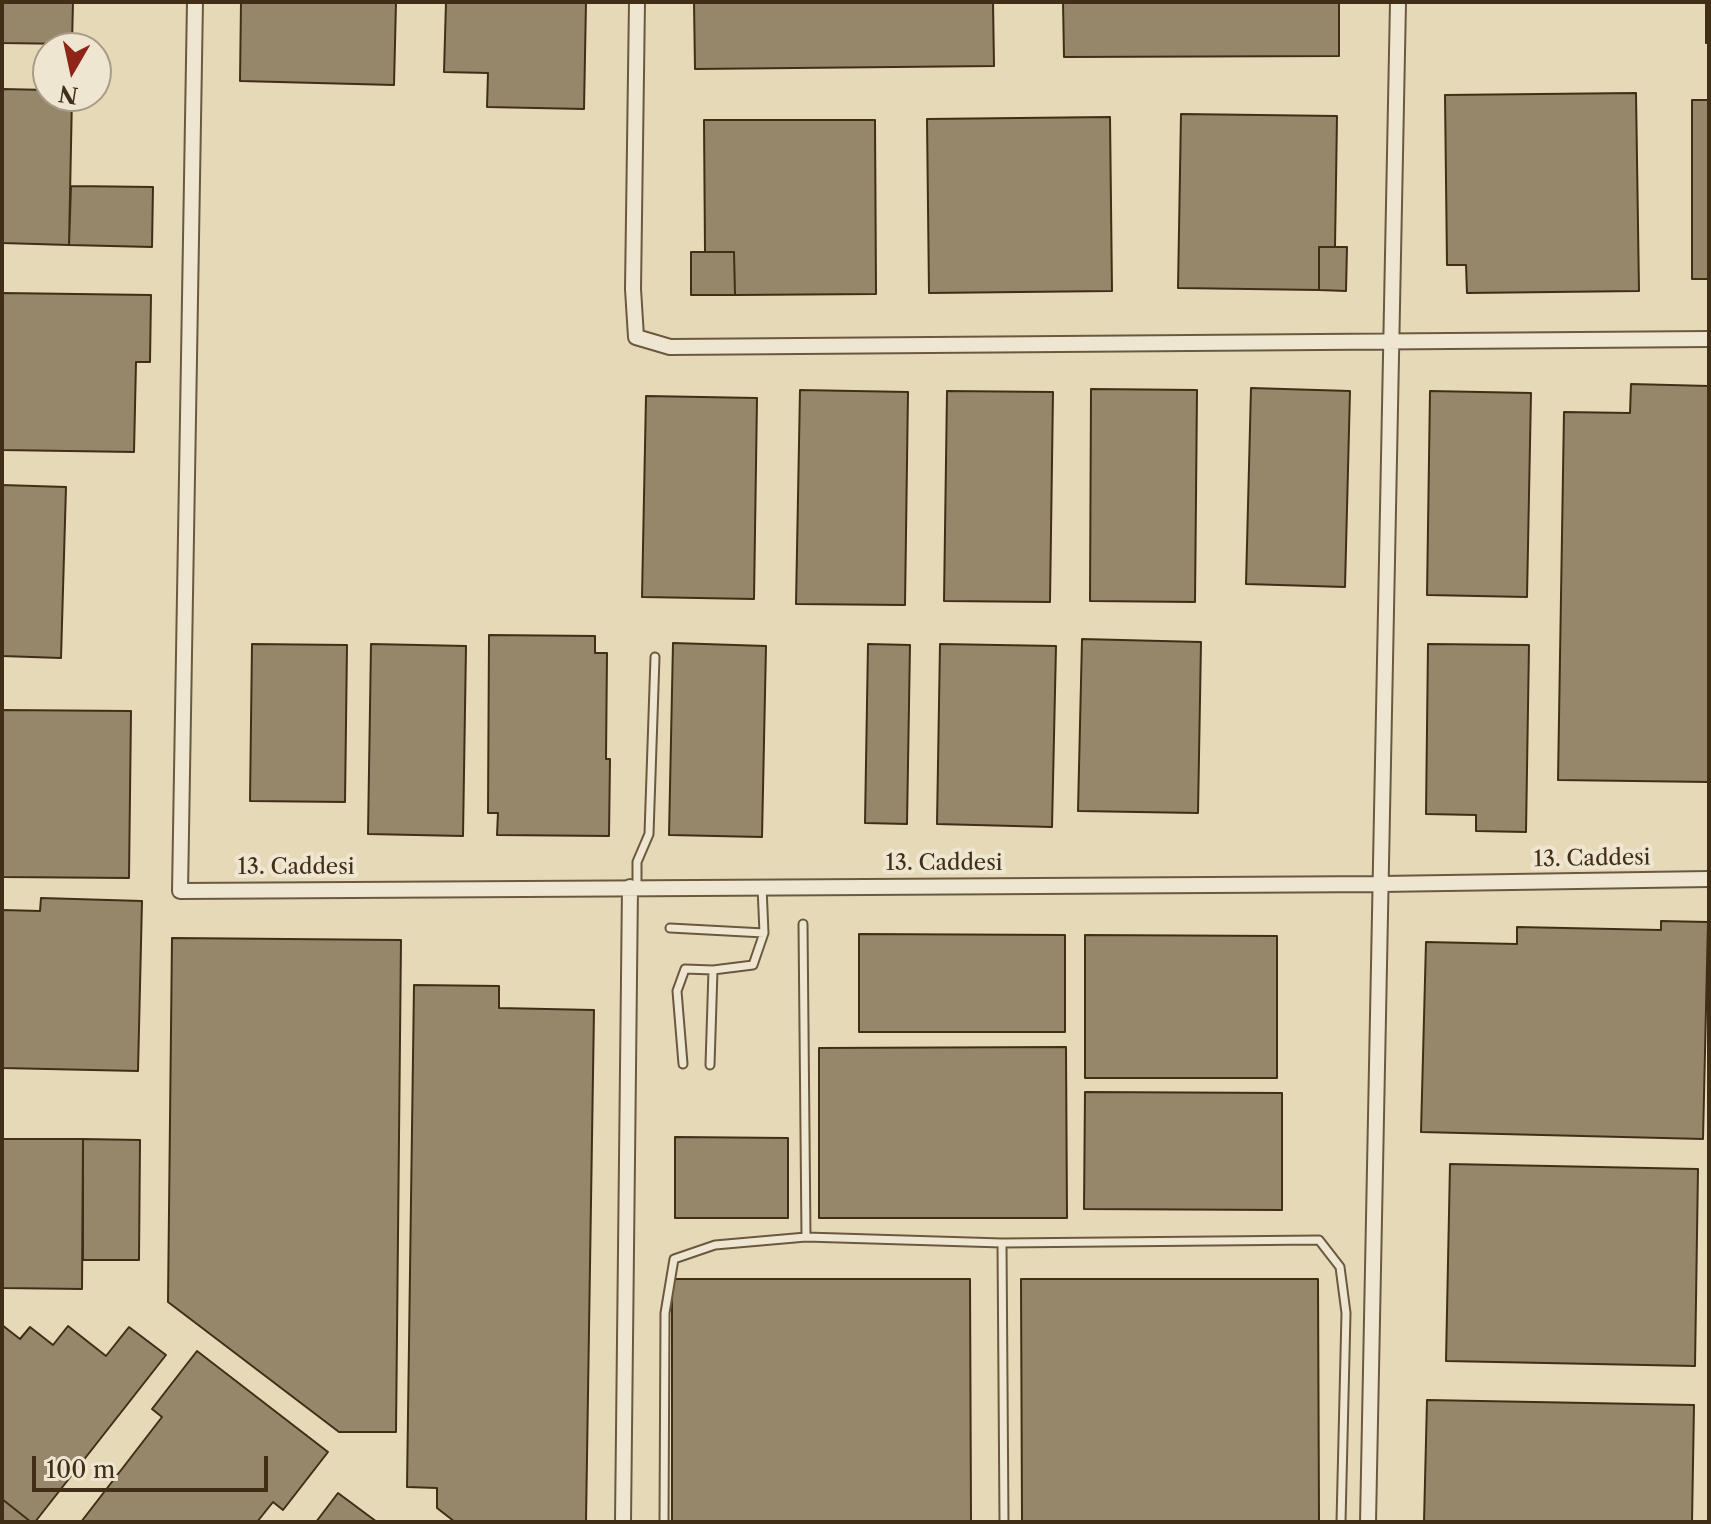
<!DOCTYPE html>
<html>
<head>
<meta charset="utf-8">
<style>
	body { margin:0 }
	#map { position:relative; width:1711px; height:1524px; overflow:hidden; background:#e6d9b8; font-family:"Libre Caslon Text",serif }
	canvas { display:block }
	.frame { position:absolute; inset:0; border:4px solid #402e17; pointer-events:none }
	.north { position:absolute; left:32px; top:32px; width:80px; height:80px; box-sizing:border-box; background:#efe6d1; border:2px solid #a99c87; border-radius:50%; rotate:189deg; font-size:22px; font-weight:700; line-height:32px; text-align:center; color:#402e17 }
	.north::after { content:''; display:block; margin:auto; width:28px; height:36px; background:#8f2418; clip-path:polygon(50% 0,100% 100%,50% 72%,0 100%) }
	.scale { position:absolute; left:32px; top:1456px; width:236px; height:36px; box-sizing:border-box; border:4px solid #402e17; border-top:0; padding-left:10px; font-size:24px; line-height:28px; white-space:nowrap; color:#402e17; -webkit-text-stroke:6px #efe6d1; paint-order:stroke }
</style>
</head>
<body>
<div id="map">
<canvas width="1711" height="1524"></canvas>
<div class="frame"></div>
<div class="north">N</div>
<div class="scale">100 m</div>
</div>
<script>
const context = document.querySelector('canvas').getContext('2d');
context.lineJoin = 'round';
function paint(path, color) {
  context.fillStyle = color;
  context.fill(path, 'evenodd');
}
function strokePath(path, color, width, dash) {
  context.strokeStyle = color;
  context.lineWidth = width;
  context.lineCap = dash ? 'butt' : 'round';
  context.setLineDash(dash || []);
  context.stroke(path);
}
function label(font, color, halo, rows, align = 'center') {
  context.font = font + ' "Libre Caslon Text",serif';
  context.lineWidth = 8;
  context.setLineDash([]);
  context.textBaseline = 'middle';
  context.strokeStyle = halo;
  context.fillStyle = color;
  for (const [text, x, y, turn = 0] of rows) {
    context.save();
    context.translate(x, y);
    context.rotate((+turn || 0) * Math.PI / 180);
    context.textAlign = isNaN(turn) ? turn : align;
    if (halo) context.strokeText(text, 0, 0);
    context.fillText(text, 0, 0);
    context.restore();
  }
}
const building = new Path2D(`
	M2,2H73L72,44L2,43Z
	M241,2H396L394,85L240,81Z
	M446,2H586L584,109L487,107L488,73L444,72Z
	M694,2H993L994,66L695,69Z
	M1063,2H1339V56L1064,57Z
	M1706,2H1709V43H1706Z
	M2,89L48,90V96H72L69,245L2,243Z
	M1636,93L1639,291L1467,293L1466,265H1447L1445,95Z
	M1692,100H1709V279H1692Z
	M1181,114L1337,116L1335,247H1319V290L1178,288Z
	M1110,117L1112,291L929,293L927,119Z
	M704,120H875L876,294L735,295L734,252H705Z
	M71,186L153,187L152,247L69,245Z
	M1319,247H1347L1346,291L1319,290Z
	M691,252H734L735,295H691Z
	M2,293L151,295L150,362H136L134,452L2,450Z
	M1631,384L1709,386V782L1558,780L1564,412L1630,413Z
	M1251,388L1350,391L1345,587L1246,584Z
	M1091,389L1197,390L1195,602L1090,601Z
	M800,390L908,392L905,605L796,604Z
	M947,391L1053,392L1050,602L944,601Z
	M1430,391L1531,393L1527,597L1427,595Z
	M646,396L757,398L754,599L642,597Z
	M2,485L66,487L61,658L2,656Z
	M489,635L595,636V653H607L606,759H610L609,836L497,835L498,813H488Z
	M1082,639L1201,642L1198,813L1078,811Z
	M673,643L766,646L762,837L669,835Z
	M252,644L347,645L345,802L250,801Z
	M371,644L466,646L463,836L368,834Z
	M868,644L910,645L907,824L865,823Z
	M940,644L1056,646L1052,827L937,824Z
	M1428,644L1529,645L1526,832L1476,831V815L1426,814Z
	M2,710L131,711L129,878L2,877Z
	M41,898L142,901L138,1071L2,1068V910L40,911Z
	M1661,921L1708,922L1703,1139L1421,1132L1426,942L1517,944V927L1661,930Z
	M859,934L1065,935V1032H859Z
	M1085,935L1277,936V1078H1085Z
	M172,938L401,940L396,1432H339L168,1302Z
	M414,985L499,986V1008L594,1010L586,1522H455L437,1508V1488L407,1487Z
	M1066,1047L1067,1218H819V1048Z
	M1085,1092L1282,1093V1210L1084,1209Z
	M675,1137L788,1138V1218H675Z
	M2,1139H83L82,1289L2,1288Z
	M83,1139L140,1140L139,1260H83Z
	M1450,1164L1698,1169L1695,1366L1446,1361Z
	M672,1279H970L971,1522H672Z
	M1021,1279H1318L1319,1522H1022Z
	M2,1325L20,1339L30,1327L53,1345L68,1326L106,1356L129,1327L166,1355L35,1522H31L2,1499Z
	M197,1351L328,1452L283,1510L273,1502L257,1522H81L162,1417L152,1409Z
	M1427,1400L1694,1405L1692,1522H1424Z
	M338,1493L377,1522H316Z
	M2,1499L31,1522H2Z`);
paint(building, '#96876b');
strokePath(building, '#402e17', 2);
const service = new Path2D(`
	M637,887V862L649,834L655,657
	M803,924L806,1237
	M670,928L764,933
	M683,1064L677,991L685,969L713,970L753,965L764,933L762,887
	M710,1065L713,970
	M1002,1243L1004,1522
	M664,1522L665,1313L674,1259L715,1245L806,1237L1002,1243L1319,1240L1340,1267L1346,1313L1341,1522`);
const minor = new Path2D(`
	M195,2L180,891L1381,884L1709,879
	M637,2L633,289L636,337L670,347L1709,339
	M623,1522L630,887
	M1368,1522L1398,2`);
strokePath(service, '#6a593f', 11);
strokePath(minor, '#6a593f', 18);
strokePath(service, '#efe6d1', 7);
strokePath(minor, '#efe6d1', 14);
label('22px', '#402e17', '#efe6d1', [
	["13. Caddesi",1592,859,-1],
	["13. Caddesi",944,864],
	["13. Caddesi",296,868]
]);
</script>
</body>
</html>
